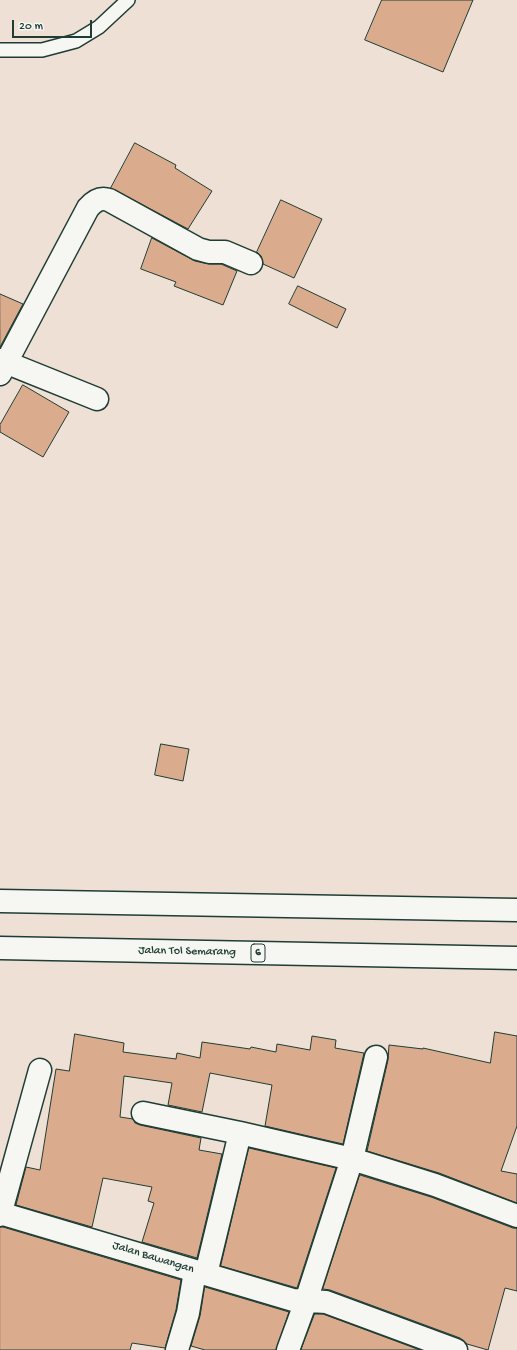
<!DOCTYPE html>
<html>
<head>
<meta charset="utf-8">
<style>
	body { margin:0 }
	#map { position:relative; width:517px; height:1350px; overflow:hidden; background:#eee0d4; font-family:"Gochi Hand",sans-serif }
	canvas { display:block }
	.scale { position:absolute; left:12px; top:20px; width:80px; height:18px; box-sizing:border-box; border:2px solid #1f3d34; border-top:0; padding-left:5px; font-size:12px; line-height:14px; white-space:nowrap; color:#1f3d34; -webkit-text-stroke:3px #f6f6f2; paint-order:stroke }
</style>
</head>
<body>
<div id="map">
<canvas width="517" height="1350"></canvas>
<div class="scale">20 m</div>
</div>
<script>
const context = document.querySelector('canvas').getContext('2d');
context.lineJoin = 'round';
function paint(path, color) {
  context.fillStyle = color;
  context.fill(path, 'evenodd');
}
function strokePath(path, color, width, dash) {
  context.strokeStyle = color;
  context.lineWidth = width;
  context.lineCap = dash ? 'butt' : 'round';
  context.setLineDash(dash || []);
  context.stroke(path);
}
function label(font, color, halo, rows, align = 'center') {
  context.font = font + ' "Gochi Hand",sans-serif';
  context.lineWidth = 3;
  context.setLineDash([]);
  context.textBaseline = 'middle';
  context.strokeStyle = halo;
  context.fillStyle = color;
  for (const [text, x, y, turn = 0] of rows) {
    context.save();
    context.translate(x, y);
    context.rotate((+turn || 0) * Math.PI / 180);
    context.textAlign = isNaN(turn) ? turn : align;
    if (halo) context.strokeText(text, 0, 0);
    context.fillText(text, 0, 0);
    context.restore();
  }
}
const building = new Path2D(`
	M382,0H473L443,72L365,40Z
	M135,143L176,165L175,168L212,191L188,229L111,188Z
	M281,200L322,219L294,278L263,264L261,256L257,252Z
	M152,238L195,261L209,264H221L237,271L223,305L174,286L176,282L141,269Z
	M298,286L346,309L337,328L289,304Z
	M0,294L23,304L0,347Z
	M23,385L69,412L43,457L0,432V425Z
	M161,744L189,749L183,781L155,775Z
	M495,1032L517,1036V1126L501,1171L517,1174V1203L439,1173L367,1151L388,1060L389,1045L423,1049V1048L490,1063Z
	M75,1034L124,1043L123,1052L176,1059L177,1053L200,1058L202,1042L250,1049L251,1047L276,1052L277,1044L310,1050L312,1036L336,1040L335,1048L364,1053L343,1144L265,1126L272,1085L210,1073L202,1112L168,1105L172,1083L124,1076L120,1117L133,1119L135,1123L140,1125L201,1138L199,1150L222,1154L197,1258L142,1242L154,1203L148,1201L152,1187L103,1178L92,1227L16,1205L26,1167L40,1170L56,1069L69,1071Z
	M249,1148L336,1168L297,1288L221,1266Z
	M360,1175L431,1197L513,1228H517V1291L505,1288L488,1350L467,1344L460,1338L330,1290L323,1289Z
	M0,1227H3L181,1280L176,1310L165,1348L132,1343L130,1350H0Z
	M205,1287L289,1312L276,1350H205L191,1346L200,1316Z
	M315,1314H323L420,1350H301Z`);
paint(building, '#dbab8d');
strokePath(building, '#1f3d34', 1);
const service = new Path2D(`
	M0,50H42L76,41L99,27L128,0`);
const minor = new Path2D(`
	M0,360L97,399
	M0,374L88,208C94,201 100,197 109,200L198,249L209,252H225L251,263
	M143,1113L240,1133L352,1159L435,1185L517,1216
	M0,1213L293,1300L326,1302L456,1350
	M0,1215L40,1070
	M206,1274L240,1133
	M177,1350L188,1313L195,1271
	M288,1350L306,1301L352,1159L376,1057`);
const motorway = new Path2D(`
	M0,901L517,910
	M0,948L517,958`);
strokePath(service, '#1f3d34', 16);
strokePath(minor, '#1f3d34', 25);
strokePath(motorway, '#1f3d34', 25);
strokePath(service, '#f6f6f2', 13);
strokePath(minor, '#f6f6f2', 22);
strokePath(motorway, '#f6f6f2', 22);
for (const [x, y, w] of [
	[258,953,14]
]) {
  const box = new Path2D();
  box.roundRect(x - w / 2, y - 9, w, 18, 3);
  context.fillStyle = '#f6f6f2';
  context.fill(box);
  strokePath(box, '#1f3d34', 1);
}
label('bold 11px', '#1f3d34', null, [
	["6",258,953]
]);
label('12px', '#1f3d34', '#f6f6f2', [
	["Jalan Tol Semarang",187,952,1],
	["Jalan Bawangan",153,1258,17]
]);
</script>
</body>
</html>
